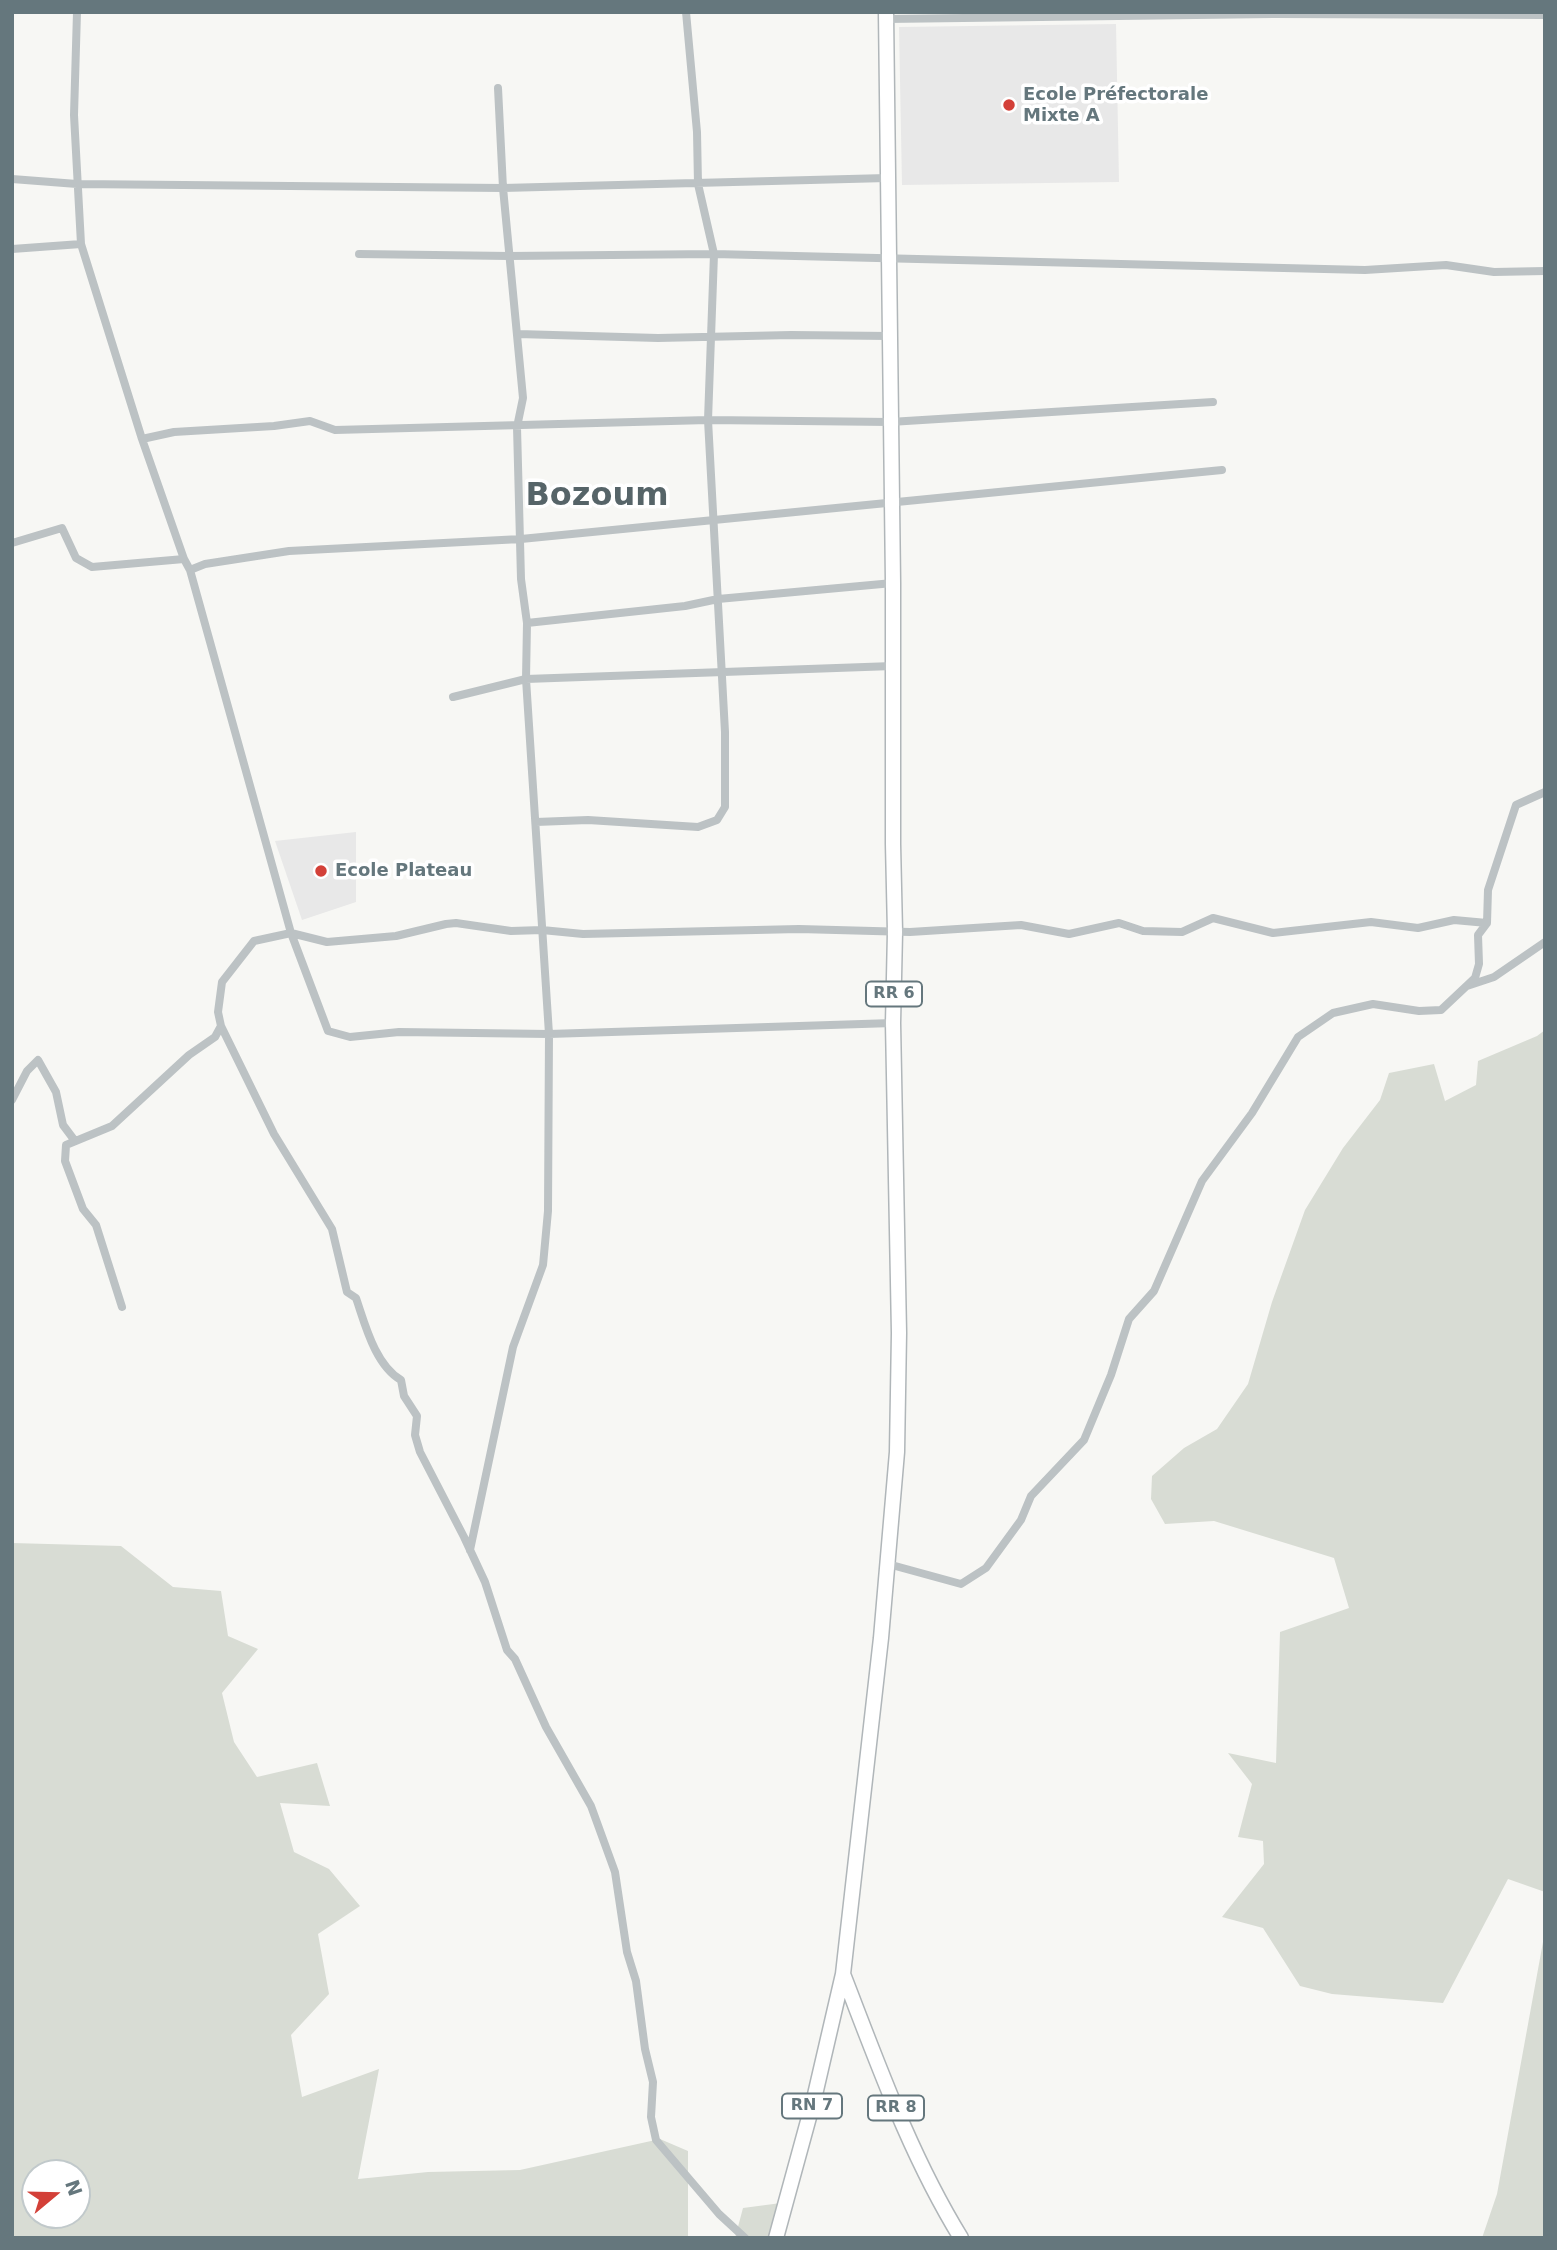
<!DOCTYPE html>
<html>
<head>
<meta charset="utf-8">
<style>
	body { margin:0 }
	#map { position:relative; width:1557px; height:2250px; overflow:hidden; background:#f7f7f4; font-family:"DejaVu Sans",sans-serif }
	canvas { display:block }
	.frame { position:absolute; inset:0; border:14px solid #65777d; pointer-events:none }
	.north { position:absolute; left:21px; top:2159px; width:70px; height:70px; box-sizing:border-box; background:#fff; border:2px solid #c1c9cb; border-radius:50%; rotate:71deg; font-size:19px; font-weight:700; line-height:28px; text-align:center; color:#65777d }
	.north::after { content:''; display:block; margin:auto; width:24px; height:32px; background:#d34038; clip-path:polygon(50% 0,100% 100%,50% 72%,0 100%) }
</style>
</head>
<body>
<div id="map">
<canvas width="1557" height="2250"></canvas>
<div class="frame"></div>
<div class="north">N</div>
</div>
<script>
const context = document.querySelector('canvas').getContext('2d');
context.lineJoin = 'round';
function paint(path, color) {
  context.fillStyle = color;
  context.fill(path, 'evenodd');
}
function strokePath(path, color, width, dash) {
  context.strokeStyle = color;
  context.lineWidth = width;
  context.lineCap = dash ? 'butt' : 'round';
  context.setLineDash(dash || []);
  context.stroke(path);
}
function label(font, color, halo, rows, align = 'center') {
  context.font = font + ' "DejaVu Sans",sans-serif';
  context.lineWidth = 7;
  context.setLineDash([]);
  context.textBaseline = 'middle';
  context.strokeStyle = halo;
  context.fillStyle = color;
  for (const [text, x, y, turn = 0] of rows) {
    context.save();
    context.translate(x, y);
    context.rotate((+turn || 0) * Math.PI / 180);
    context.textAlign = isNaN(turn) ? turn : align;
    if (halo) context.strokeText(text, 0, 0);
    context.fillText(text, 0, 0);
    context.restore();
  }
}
paint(new Path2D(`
	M1116,24L1119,182L902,185L899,27Z
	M356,832V902L302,920L275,841Z`), '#e8e8e8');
paint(new Path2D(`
	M1545,1030V1892L1508,1879L1443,2003L1332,1994L1300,1986L1263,1928L1222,1917L1264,1864L1263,1841L1238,1837L1252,1784L1228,1753L1276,1763L1280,1632L1349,1608L1334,1558L1214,1521L1165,1524L1151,1499L1152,1476L1184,1448L1217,1429L1248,1384L1272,1302L1305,1210L1343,1148L1380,1100L1389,1073L1434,1064L1445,1101L1476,1085L1478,1061L1537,1036Z
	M12,1543L121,1546L173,1587L221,1591L228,1636L258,1649L222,1693L234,1742L257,1777L317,1763L330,1806L280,1803L294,1852L329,1869L360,1906L318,1934L329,1994L291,2035L302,2097L379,2069L358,2179L428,2172L520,2170L660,2139L688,2151V2238H12ZM35,2173H77V2215H35Z
	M1545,1931V2238H1482L1497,2194Z
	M781,2203L780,2238H735L743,2208Z`), '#d8dcd4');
const primary = new Path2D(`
	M843,1974C878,2064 910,2155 961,2238
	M776,2238L814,2099L843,1974L881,1638L897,1452L899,1333L893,1023L895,932L893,844V583L886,12`);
strokePath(primary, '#b0b6b9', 17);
strokePath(new Path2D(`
	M77,12L74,115L81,244L142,439L184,559L190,570L291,933L328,1031L350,1037L399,1032L549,1034L893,1023
	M886,19L1273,14L1545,15
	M12,179L77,184L503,188L887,178
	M12,249L81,244
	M359,254L509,256L714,254L1365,270L1446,265L1494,272L1545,271
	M518,334L658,338L791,335L890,336
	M142,439L174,432L274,426L310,421L335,430L708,420L890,422L1213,402
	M12,543L62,528L76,558L92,567L184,559
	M190,570L205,564L289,551L521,539L1222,470
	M527,623L685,606L718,599L893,583
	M453,697L526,679L893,666
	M536,822L588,820L698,827L717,820L725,807V732L708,420L714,254L698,184L697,132L686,12
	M1487,923L1488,890L1516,805L1545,792
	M1467,986L1494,977L1545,942
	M221,1026L274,1134L332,1229L347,1292L356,1298C365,1324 375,1365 401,1380L404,1396L417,1416L415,1435L420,1452L464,1537L485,1582L507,1650L515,1659L546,1727L591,1806L615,1872L627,1952L636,1981L645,2049L653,2082L651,2117L656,2140L719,2214L745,2238
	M12,1100L27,1071L38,1060L56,1092L63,1125L75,1141
	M122,1307L96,1225L83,1209L65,1161L66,1145L112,1126L189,1055L215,1037L221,1026L218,1012L222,982L254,941L291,933L327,942L396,936L446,924L456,923L511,931L542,930L583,934L799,929L910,932L1021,925L1069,934L1119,923L1143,931L1182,932L1213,918L1273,933L1371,922L1418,928L1454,920L1487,923L1478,935L1479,964L1475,978L1441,1010L1419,1011L1373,1004L1333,1013L1298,1037L1252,1113L1202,1181L1154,1291L1129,1319L1111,1375L1084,1440L1031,1496L1021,1520L986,1568L961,1584L888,1564
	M470,1550L513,1347L543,1265L548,1211L549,1034L526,679L527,623L521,579L517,427L523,398L503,188L498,88`), '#bcc2c4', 8);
strokePath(primary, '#fff', 14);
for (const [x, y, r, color] of [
	[1009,105,7,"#d34038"],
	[321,871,7,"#d34038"]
]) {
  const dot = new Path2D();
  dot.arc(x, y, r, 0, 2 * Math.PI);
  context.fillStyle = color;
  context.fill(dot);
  strokePath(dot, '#fff', 2.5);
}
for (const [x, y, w] of [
	[894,994,56],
	[812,2106,60],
	[896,2108,56]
]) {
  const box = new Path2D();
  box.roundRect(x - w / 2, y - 12.5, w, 25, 5);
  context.fillStyle = '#fff';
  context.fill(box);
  strokePath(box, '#65777d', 2);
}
label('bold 16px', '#65777d', null, [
	["RR 6",894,994],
	["RN 7",812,2106],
	["RR 8",896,2108]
]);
label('bold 18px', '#65777d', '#fff', [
	["Ecole Préfectorale",1023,95],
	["Mixte A",1023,116],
	["Ecole Plateau",335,871]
], 'left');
label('bold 32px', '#566468', '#fff', [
	["Bozoum",597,497]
]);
</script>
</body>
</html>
